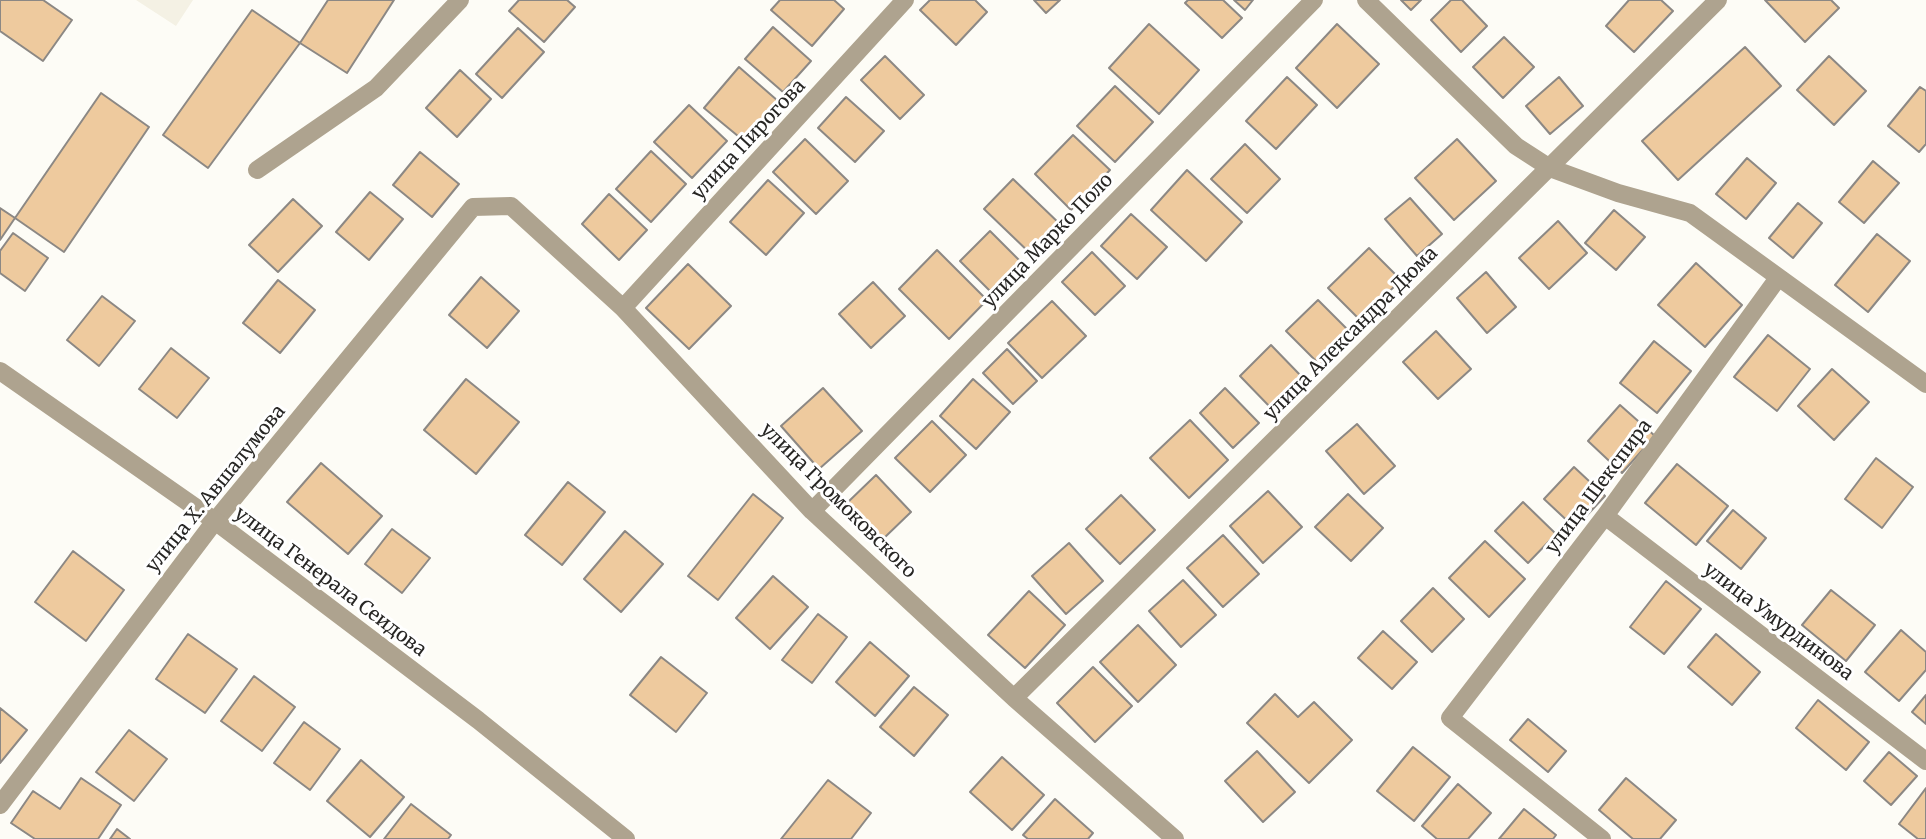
<!DOCTYPE html>
<html>
<head>
<meta charset="utf-8">
<style>
	body { margin:0 }
	canvas { display:block; background:#fdfcf6 }
</style>
</head>
<body>
<canvas width="1926" height="839"></canvas>
<script>
const context = document.querySelector('canvas').getContext('2d');
context.lineJoin = 'round';
function paint(path, color) {
  context.fillStyle = color;
  context.fill(path, 'evenodd');
}
function strokePath(path, color, width, dash) {
  context.strokeStyle = color;
  context.lineWidth = width;
  context.lineCap = dash ? 'butt' : 'round';
  context.setLineDash(dash || []);
  context.stroke(path);
}
function label(font, color, halo, rows, align = 'center') {
  context.font = font + ' Merriweather,serif';
  context.lineWidth = 6;
  context.setLineDash([]);
  context.textBaseline = 'middle';
  context.strokeStyle = halo;
  context.fillStyle = color;
  for (const [text, x, y, turn = 0] of rows) {
    context.save();
    context.translate(x, y);
    context.rotate((+turn || 0) * Math.PI / 180);
    context.textAlign = isNaN(turn) ? turn : align;
    if (halo) context.strokeText(text, 0, 0);
    context.fillText(text, 0, 0);
    context.restore();
  }
}
paint(new Path2D(`
	M136,0H193L176,26Z`), '#f4f1e4');
const building = new Path2D(`
	M0,0H43L72,20L43,61L0,31Z
	M328,0H394L347,73L300,43Z
	M519,0H567L575,7L544,42L509,11Z
	M780,0H834L844,9L812,46L771,10Z
	M930,0H975L987,12L956,45L920,10Z
	M1034,0H1060L1046,13Z
	M1188,0H1223L1242,18L1222,38L1185,3Z
	M1234,0H1253L1245,10Z
	M1401,0H1421L1411,10Z
	M1451,0H1462L1487,26L1461,52L1431,20Z
	M1629,0H1661L1673,11L1634,52L1606,26Z
	M1765,0H1831L1839,8L1805,42Z
	M252,10L300,43L208,168L163,135Z
	M1149,24L1199,70L1159,114L1109,68Z
	M1337,24L1379,64L1337,108L1296,68Z
	M773,27L811,61L783,92L745,59Z
	M518,28L544,52L502,98L476,74Z
	M1504,37L1534,67L1503,98L1473,67Z
	M1745,47L1781,86L1678,180L1642,141Z
	M885,56L924,95L900,119L861,80Z
	M1829,56L1866,91L1834,125L1797,90Z
	M739,67L778,101L744,141L704,108Z
	M460,70L491,99L457,137L426,108Z
	M1287,77L1317,105L1276,149L1246,121Z
	M1559,77L1583,106L1550,134L1526,106Z
	M1115,86L1153,122L1115,162L1077,126Z
	M1920,87L1926,91V144L1919,152L1888,126Z
	M101,93L149,127L64,252L15,218Z
	M846,97L884,131L855,162L818,128Z
	M689,105L727,141L692,178L654,142Z
	M1073,135L1110,170L1071,210L1035,174Z
	M805,139L848,181L816,214L773,172Z
	M1457,139L1496,181L1454,220L1415,178Z
	M1245,144L1280,179L1247,213L1211,179Z
	M651,151L686,184L651,222L616,189Z
	M420,152L459,184L432,217L393,185Z
	M1747,158L1776,183L1746,219L1716,194Z
	M1873,161L1899,183L1864,223L1839,202Z
	M1187,170L1242,222L1206,261L1151,210Z
	M1013,179L1062,226L1033,256L984,209Z
	M768,180L804,213L766,255L730,222Z
	M370,192L403,219L369,260L336,232Z
	M609,194L647,230L619,260L582,224Z
	M1410,198L1442,234L1417,256L1385,219Z
	M293,199L322,226L278,272L249,245Z
	M1798,203L1822,223L1793,258L1769,238Z
	M0,208L15,218L0,240Z
	M1614,210L1645,237L1616,270L1585,243Z
	M1131,214L1167,247L1137,279L1101,246Z
	M1558,221L1587,253L1549,289L1519,258Z
	M990,231L1021,262L991,292L960,261Z
	M13,233L48,258L25,291L0,273V251Z
	M1877,234L1910,261L1868,312L1835,285Z
	M1369,248L1401,280L1360,320L1328,288Z
	M937,250L987,300L949,339L899,289Z
	M1092,252L1125,286L1095,315L1062,282Z
	M1696,263L1742,305L1705,347L1658,305Z
	M688,264L731,306L689,349L646,308Z
	M1486,272L1516,307L1487,333L1457,298Z
	M481,277L519,311L487,348L449,315Z
	M278,280L315,310L280,353L243,323Z
	M873,282L905,316L871,348L839,314Z
	M102,296L135,321L99,366L67,340Z
	M1318,300L1351,333L1320,365L1286,331Z
	M1052,301L1086,336L1042,378L1008,343Z
	M1436,331L1471,369L1438,399L1403,362Z
	M1768,335L1810,369L1777,411L1734,377Z
	M1654,341L1691,371L1657,413L1620,383Z
	M1271,345L1302,377L1270,407L1240,376Z
	M171,348L209,378L177,418L139,389Z
	M1007,349L1037,381L1013,404L983,373Z
	M1832,369L1869,402L1834,440L1798,406Z
	M466,379L519,422L476,474L424,430Z
	M973,379L1010,412L976,449L940,416Z
	M823,388L862,431L819,469L781,426Z
	M1225,388L1259,423L1233,448L1200,413Z
	M1620,405L1655,436L1622,473L1588,441Z
	M1190,420L1228,460L1189,498L1150,458Z
	M932,421L966,455L930,492L895,458Z
	M1357,424L1395,466L1364,494L1326,451Z
	M1876,458L1913,487L1882,528L1845,499Z
	M321,463L382,516L348,554L287,502Z
	M1677,464L1728,506L1696,545L1645,503Z
	M1574,467L1605,496L1575,528L1544,499Z
	M876,475L911,512L883,539L847,503Z
	M568,482L605,512L562,565L525,535Z
	M1268,491L1302,527L1263,563L1230,526Z
	M753,494L783,518L718,600L688,576Z
	M1348,494L1383,528L1351,561L1315,527Z
	M1121,495L1155,530L1120,564L1086,529Z
	M1523,502L1556,534L1528,563L1495,531Z
	M1733,510L1766,538L1741,569L1707,541Z
	M392,529L430,558L402,593L365,564Z
	M625,531L663,564L621,612L584,579Z
	M1223,535L1259,574L1223,607L1187,568Z
	M1485,541L1525,579L1489,617L1449,578Z
	M1069,543L1103,581L1066,614L1032,576Z
	M73,551L124,590L86,641L35,602Z
	M773,576L808,607L770,649L736,618Z
	M1183,580L1216,615L1181,647L1149,611Z
	M1666,581L1701,609L1664,654L1630,627Z
	M1433,588L1464,619L1432,652L1401,621Z
	M1831,590L1875,625L1846,661L1802,625Z
	M1029,591L1065,625L1025,668L988,635Z
	M818,614L847,637L812,683L782,660Z
	M1138,625L1176,665L1138,702L1100,662Z
	M1901,630L1926,652V670L1899,701L1865,672Z
	M1383,631L1417,662L1392,689L1358,658Z
	M188,634L237,669L205,713L156,679Z
	M1716,634L1760,672L1732,705L1688,667Z
	M870,642L909,676L875,716L836,682Z
	M661,657L707,693L676,732L630,695Z
	M1093,667L1132,706L1095,742L1057,703Z
	M254,676L295,707L262,751L221,721Z
	M914,687L948,715L914,756L880,727Z
	M1275,694L1298,717L1314,702L1352,740L1309,783L1247,723Z
	M1926,695V724L1912,712Z
	M1818,700L1869,742L1846,770L1796,728Z
	M0,708L27,730L0,763Z
	M1528,719L1566,751L1548,772L1510,740Z
	M304,722L340,749L310,790L274,763Z
	M129,730L167,759L134,801L96,772Z
	M1413,747L1450,777L1414,821L1377,791Z
	M1257,751L1295,792L1263,822L1225,781Z
	M1889,752L1917,776L1891,805L1864,781Z
	M1002,757L1044,795L1012,830L970,792Z
	M361,760L404,797L370,837L327,801Z
	M81,778L121,805L98,839H35L11,823L33,791L60,809Z
	M1626,778L1676,820L1660,839H1633L1599,810Z
	M828,780L871,813L851,839H781Z
	M1458,784L1491,813L1468,839H1437L1422,826Z
	M1926,788V839H1918L1899,824Z
	M1055,799L1093,833L1088,839H1028L1023,835Z
	M411,804L451,835L448,839H384Z
	M1524,809L1556,835L1553,839H1499Z
	M117,829L130,839H110Z`);
paint(building, '#eeca9e');
strokePath(building, '#8c8884', 2);
strokePath(new Path2D(`
	M1366,0L1516,146L1550,168L1618,193L1690,213L1926,384
	M257,170L376,88L460,0
	M623,308L905,0
	M812,511L1314,0
	M1605,516L1926,761
	M1014,698L1718,0
	M0,805L215,521L473,207L511,206L623,308L812,511L1014,698L1175,839
	M1602,839L1450,718L1605,516L1778,278`), '#aea38f', 18);
strokePath(new Path2D(`
	M0,371L215,521L478,720L626,839`), '#aea38f', 18);
label('19px', '#272624', '#fff', [
	["улица Пирогова",749,140,-47],
	["улица Марко Поло",1048,241,-46],
	["улица Александра Дюма",1351,334,-45],
	["улица Шекспира",1599,487,-53],
	["улица Х. Авшалумова",216,489,-51],
	["улица Громоковского",838,501,45],
	["улица Генерала Сеидова",330,582,37],
	["улица Умурдинова",1778,622,37]
]);
</script>
</body>
</html>
